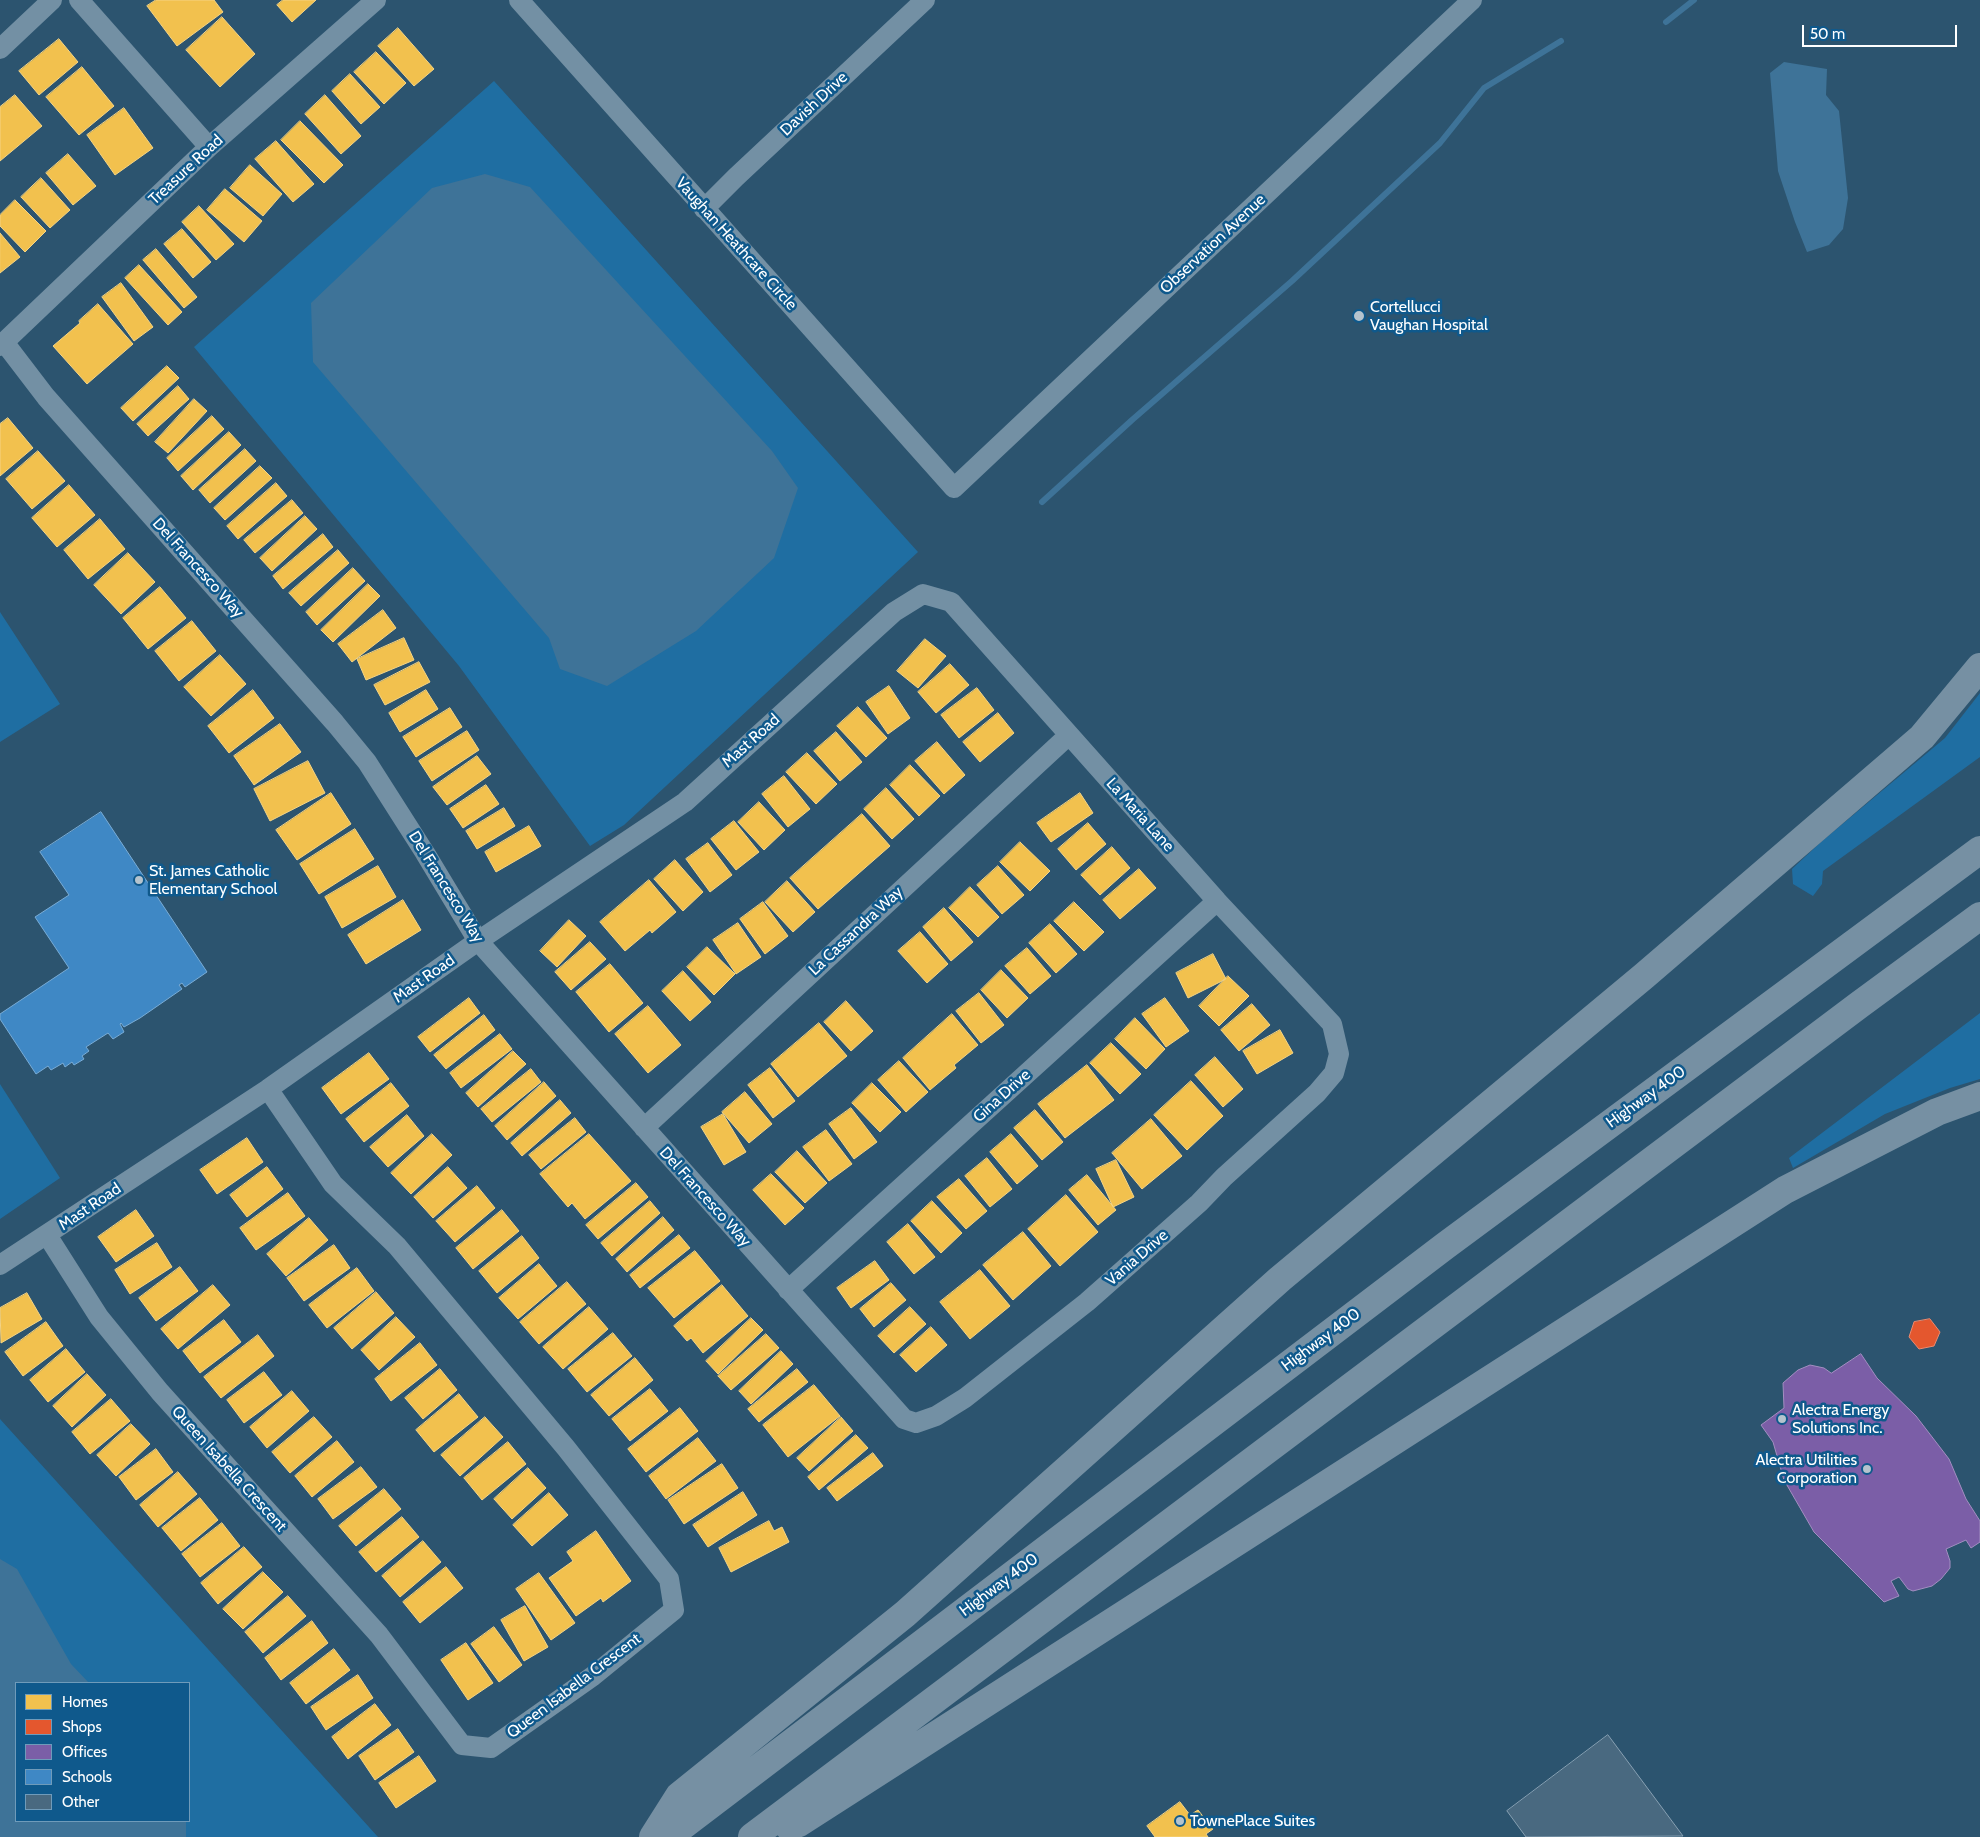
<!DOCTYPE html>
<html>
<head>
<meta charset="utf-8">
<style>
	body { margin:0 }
	#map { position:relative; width:1980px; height:1837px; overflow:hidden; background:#2c546f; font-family:Cabin,sans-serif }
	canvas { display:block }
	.legend { position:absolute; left:15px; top:1682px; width:175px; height:140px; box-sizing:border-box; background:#0f598c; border:1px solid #6f9bba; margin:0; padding:6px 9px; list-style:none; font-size:15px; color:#fff }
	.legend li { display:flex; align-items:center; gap:10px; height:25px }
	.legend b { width:25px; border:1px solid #6f9bba }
	.scale { position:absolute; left:1802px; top:25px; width:155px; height:22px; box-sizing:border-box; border:2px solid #fff; border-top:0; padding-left:6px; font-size:15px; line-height:18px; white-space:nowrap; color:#fff; -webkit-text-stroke:4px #0f598c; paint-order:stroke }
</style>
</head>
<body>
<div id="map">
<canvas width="1980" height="1837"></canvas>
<ul class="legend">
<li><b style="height:14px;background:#f2c14e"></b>Homes</li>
<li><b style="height:14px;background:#e4572e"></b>Shops</li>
<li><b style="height:14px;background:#7b5ea7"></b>Offices</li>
<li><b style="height:14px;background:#3f88c5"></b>Schools</li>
<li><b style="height:14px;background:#496980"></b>Other</li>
</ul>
<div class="scale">50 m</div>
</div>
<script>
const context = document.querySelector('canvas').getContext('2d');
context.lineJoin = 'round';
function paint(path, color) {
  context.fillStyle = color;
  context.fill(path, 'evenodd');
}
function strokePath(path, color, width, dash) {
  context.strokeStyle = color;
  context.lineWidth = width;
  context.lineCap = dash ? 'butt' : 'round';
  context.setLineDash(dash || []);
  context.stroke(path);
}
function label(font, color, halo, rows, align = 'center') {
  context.font = font + ' Cabin,sans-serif';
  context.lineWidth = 5;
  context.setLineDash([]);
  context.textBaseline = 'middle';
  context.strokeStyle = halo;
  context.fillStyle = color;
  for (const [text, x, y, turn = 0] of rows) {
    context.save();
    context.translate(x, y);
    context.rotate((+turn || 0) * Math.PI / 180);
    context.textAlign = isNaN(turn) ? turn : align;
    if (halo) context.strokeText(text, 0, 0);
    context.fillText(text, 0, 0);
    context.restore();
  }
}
paint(new Path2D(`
	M494,81L918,552L624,825L590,846L459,666L194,347Z
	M0,612L60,704L0,742Z
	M1980,693V757L1823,871L1822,884L1813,896L1793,884L1792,869L1821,842L1945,738Z
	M1980,1013V1079L1950,1088L1885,1114L1793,1168L1789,1158Z
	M0,1084L60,1178L0,1219Z
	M0,1419L378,1837H0ZM16,1683H189V1821H16Z`), '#1f6ea2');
paint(new Path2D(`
	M1784,62L1827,69L1826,95L1839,111L1848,198L1843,229L1829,245L1807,252L1795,222L1778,171L1770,73Z
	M485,174L530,187L772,451L798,488L774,558L696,631L607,686L560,669L549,638L313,362L311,303L432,188Z
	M0,1559L17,1569L71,1664L89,1683H16V1821H186V1837H0Z`), '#3e7398');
const homes = new Path2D(`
	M156,0H214L223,12L177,46L147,6Z
	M283,0H316L292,22L277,5Z
	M222,17L255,54L220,87L186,50Z
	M398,28L434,69L414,86L378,46Z
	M59,39L78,62L39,95L19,71Z
	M376,52L406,83L384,104L354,72Z
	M82,67L114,106L79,135L46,97Z
	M350,74L380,107L361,124L332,91Z
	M15,95L42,126L0,161V107Z
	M325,95L361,136L341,154L305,114Z
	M124,108L153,148L115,175L87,135Z
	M300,121L343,165L324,183L281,140Z
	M276,141L314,184L293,202L255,159Z
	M68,154L96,186L73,205L46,173Z
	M250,165L282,194L263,216L230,188Z
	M41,178L70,210L50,228L21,197Z
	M225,189L262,221L244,242L207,210Z
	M15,200L46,231L25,252L0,226V215Z
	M199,206L234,244L216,260L182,222Z
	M182,229L211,262L193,278L164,244Z
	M0,233L20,257L0,273Z
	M156,249L197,297L184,308L143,260Z
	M139,265L182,312L168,325L125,278Z
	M121,283L153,327L134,341L102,297Z
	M98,304L133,344L87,384L53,346L80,323L79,321Z
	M167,366L179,378L133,421L121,408Z
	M178,386L189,399L148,436L137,424Z
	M194,399L207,411L168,453L155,442Z
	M212,416L224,429L178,471L167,458Z
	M8,418L33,448L0,476V424Z
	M229,432L241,445L193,490L181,476Z
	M245,449L256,461L210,503L199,490Z
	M38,451L65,481L32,509L6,479Z
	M260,466L272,478L225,520L214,508Z
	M276,483L287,496L238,539L227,526Z
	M69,485L95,515L57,547L32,518Z
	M292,500L303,513L255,553L244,540Z
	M305,516L317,529L272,571L260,558Z
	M100,519L125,549L88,579L64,550Z
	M323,534L333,547L283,589L273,576Z
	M338,550L349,563L301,606L289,593Z
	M128,553L155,582L121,614L94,585Z
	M353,568L365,581L317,625L306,612Z
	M368,584L380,596L333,642L321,630Z
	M160,587L186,618L148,649L123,618Z
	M383,610L396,628L352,662L338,644Z
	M192,621L216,651L179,681L155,651Z
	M404,638L414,660L366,680L357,659Z
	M925,639L946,656L918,688L897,671Z
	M220,655L246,684L211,716L184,687Z
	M419,662L430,682L385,705L374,685Z
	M950,664L969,685L936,713L918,692Z
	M889,686L910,718L888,734L866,702Z
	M977,688L994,710L959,738L941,715Z
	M253,690L274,718L229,753L208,726Z
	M426,690L438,709L400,732L389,713Z
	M858,707L887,738L866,757L837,726Z
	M450,708L462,727L416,757L403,737Z
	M998,713L1014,733L980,762L963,742Z
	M280,724L301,752L254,785L234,756Z
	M467,731L479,750L432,781L419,761Z
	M836,732L862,762L840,781L814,751Z
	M937,742L965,775L944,794L915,761Z
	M807,753L837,784L816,804L786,772Z
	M477,756L491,774L447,805L433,787Z
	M308,761L325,793L270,821L254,789Z
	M910,765L940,796L919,816L890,785Z
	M784,776L810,809L788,827L762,794Z
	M486,785L499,804L463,828L450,809Z
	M886,788L914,819L892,839L864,809Z
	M331,793L351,824L297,860L276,830Z
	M1080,793L1093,813L1051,842L1037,823Z
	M759,802L785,830L764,850L738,822Z
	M504,808L515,826L477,849L466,831Z
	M862,814L890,846L818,909L790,878Z
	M734,821L759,852L736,870L711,839Z
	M1088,823L1106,844L1076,870L1058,849Z
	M529,826L541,846L496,872L485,852Z
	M355,829L374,859L319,894L300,864Z
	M1020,842L1050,871L1030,891L1000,862Z
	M708,843L732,875L710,892L686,859Z
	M1112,847L1130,868L1100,895L1081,875Z
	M675,860L703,892L683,911L654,879Z
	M378,866L396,897L342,928L325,897Z
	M998,866L1024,895L1002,914L977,885Z
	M1139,869L1156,888L1120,919L1103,900Z
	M649,880L676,912L652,933L650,930L625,951L600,922Z
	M787,881L815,912L793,932L765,902Z
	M970,887L999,917L978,937L949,908Z
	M403,900L421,930L366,964L348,935Z
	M763,902L788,936L765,954L740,919Z
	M1074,902L1104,932L1084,951L1054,921Z
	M944,908L973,942L951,961L923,927Z
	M569,920L586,936L557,967L540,951Z
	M738,923L761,957L736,974L713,940Z
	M1050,924L1077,954L1056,973L1029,943Z
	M920,932L948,964L927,983L898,951Z
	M590,942L606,959L571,990L555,972Z
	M707,947L735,974L714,995L687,967Z
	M1027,948L1051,976L1030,994L1005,966Z
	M1213,954L1226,979L1188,998L1176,973Z
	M610,964L643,1003L609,1032L576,992Z
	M1001,970L1028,998L1007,1018L981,990Z
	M683,971L711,1002L690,1021L662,991Z
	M1228,976L1249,996L1219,1026L1199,1006Z
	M979,993L1004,1025L981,1043L956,1011Z
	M469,998L480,1013L430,1052L418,1037Z
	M1165,998L1189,1031L1166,1047L1142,1014Z
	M846,1001L873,1031L851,1051L824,1022Z
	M1252,1004L1270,1025L1239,1051L1221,1030Z
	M648,1006L681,1045L648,1073L615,1034Z
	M952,1014L978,1045L954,1065L956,1068L930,1090L903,1058Z
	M484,1015L495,1030L446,1069L434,1055Z
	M1135,1018L1165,1049L1146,1069L1115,1039Z
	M819,1023L847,1056L798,1097L771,1064Z
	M1280,1030L1293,1053L1257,1074L1243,1051Z
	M500,1034L512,1049L461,1088L450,1073Z
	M1111,1043L1141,1074L1120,1094L1090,1063Z
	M513,1051L526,1064L478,1107L466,1093Z
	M369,1053L389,1079L341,1114L322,1088Z
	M1215,1057L1243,1089L1223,1107L1195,1075Z
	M899,1061L928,1092L906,1112L878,1080Z
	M1087,1065L1114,1100L1065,1138L1038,1104Z
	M770,1068L795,1101L773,1118L748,1085Z
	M531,1069L541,1082L492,1122L481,1109Z
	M1191,1081L1223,1116L1187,1150L1154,1115Z
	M544,1082L556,1096L507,1140L495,1126Z
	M391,1083L409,1106L364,1142L346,1119Z
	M872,1083L901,1112L880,1132L852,1103Z
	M745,1092L772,1124L749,1143L722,1112Z
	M560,1100L571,1113L522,1156L511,1143Z
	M851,1108L877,1142L854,1159L829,1124Z
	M1035,1110L1063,1142L1042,1160L1014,1128Z
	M723,1114L746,1152L724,1165L701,1127Z
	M407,1115L424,1136L388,1167L370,1147Z
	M575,1118L586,1132L541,1169L529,1155Z
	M1151,1119L1182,1156L1142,1189L1112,1153Z
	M826,1130L852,1164L829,1181L803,1147Z
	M432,1134L452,1155L411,1194L391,1173Z
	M589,1134L631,1181L585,1219L572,1203L568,1207L540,1174Z
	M1011,1134L1038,1166L1017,1184L990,1152Z
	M247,1138L263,1162L217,1194L200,1170Z
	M797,1151L827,1183L805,1203L775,1172Z
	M987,1158L1012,1189L990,1207L965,1176Z
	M1116,1160L1134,1197L1113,1207L1096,1169Z
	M267,1167L283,1189L247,1217L230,1195Z
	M448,1167L467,1188L433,1218L414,1197Z
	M771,1174L804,1208L785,1225L753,1190Z
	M1087,1175L1116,1210L1098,1225L1069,1190Z
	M959,1179L987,1211L966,1229L937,1197Z
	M636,1183L648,1197L598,1239L586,1225Z
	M477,1186L495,1208L455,1242L436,1221Z
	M288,1193L305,1216L256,1250L240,1228Z
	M1066,1195L1098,1232L1060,1266L1028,1229Z
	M650,1201L660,1213L612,1256L601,1243Z
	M932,1201L962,1233L941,1253L911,1221Z
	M136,1210L154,1236L116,1262L98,1237Z
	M502,1210L519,1231L473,1269L456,1248Z
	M663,1217L674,1230L627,1272L616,1259Z
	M309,1218L328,1240L286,1276L267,1254Z
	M908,1224L935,1257L914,1274L887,1242Z
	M1023,1232L1051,1266L1013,1300L983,1265Z
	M679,1235L690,1248L640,1288L630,1275Z
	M522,1236L539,1258L497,1293L479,1271Z
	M157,1243L172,1267L130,1294L115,1270Z
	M334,1245L350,1268L304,1301L287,1278Z
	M695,1251L720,1281L674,1318L648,1288Z
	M875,1261L889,1280L851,1308L837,1288Z
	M539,1264L557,1286L518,1319L499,1298Z
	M180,1267L198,1291L156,1321L139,1298Z
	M357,1268L374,1291L327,1328L309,1305Z
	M980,1270L1010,1306L970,1339L940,1302Z
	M567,1282L586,1304L539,1344L520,1322Z
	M891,1283L906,1300L874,1327L860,1309Z
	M213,1285L230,1305L178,1349L161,1329Z
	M722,1285L748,1316L703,1353L691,1338L687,1341L674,1326Z
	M376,1292L394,1313L352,1349L334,1328Z
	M27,1293L42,1319L1,1343L0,1308Z
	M589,1307L608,1329L563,1369L543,1347Z
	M910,1307L926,1324L894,1353L878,1336Z
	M396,1317L415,1337L379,1370L361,1350Z
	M751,1318L763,1330L718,1374L706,1361Z
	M224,1320L241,1342L200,1373L183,1351Z
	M46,1322L63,1346L23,1376L5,1352Z
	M931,1327L947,1345L916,1372L900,1355Z
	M613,1333L632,1356L587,1392L568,1369Z
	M766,1334L779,1348L731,1390L718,1376Z
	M258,1335L274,1356L221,1398L204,1377Z
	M420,1343L437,1365L391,1401L375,1379Z
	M66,1349L85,1372L48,1402L30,1380Z
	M781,1351L793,1364L751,1404L739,1391Z
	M635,1358L653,1380L609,1416L591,1395Z
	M440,1369L457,1390L423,1419L405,1398Z
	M797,1369L808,1382L759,1422L748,1409Z
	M264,1372L282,1395L244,1423L227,1400Z
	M87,1374L106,1395L72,1427L53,1406Z
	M814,1385L840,1416L788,1457L763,1425Z
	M650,1389L668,1411L630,1441L612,1419Z
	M292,1391L309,1411L267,1448L250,1427Z
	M459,1394L478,1417L434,1452L416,1430Z
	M111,1399L130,1421L90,1454L72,1432Z
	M680,1408L698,1431L646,1472L628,1449Z
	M314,1417L332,1437L290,1473L272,1452Z
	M485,1417L503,1437L460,1476L441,1455Z
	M841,1417L853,1431L809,1471L797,1458Z
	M131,1424L150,1444L116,1476L97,1455Z
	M856,1435L868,1448L819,1490L808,1477Z
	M698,1438L716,1461L666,1499L649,1476Z
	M337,1441L354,1462L312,1497L295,1476Z
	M508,1442L526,1464L482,1500L464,1478Z
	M156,1449L173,1472L136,1500L119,1477Z
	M873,1453L883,1466L837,1501L827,1488Z
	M722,1464L738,1488L684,1524L668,1500Z
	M361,1467L377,1487L333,1519L318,1499Z
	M528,1468L546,1488L512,1519L494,1499Z
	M178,1472L197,1494L158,1527L140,1505Z
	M384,1489L401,1509L356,1546L339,1526Z
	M743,1492L757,1515L708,1547L693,1525Z
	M549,1493L568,1515L532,1546L513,1525Z
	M200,1498L218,1520L181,1551L162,1528Z
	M402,1517L419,1537L376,1572L359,1552Z
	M769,1521L774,1531L782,1527L789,1542L731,1572L719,1548Z
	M222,1523L240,1546L200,1577L182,1554Z
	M596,1531L631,1581L603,1602L601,1598L576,1616L549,1578L573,1561L567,1552Z
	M423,1541L441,1562L400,1597L382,1576Z
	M244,1547L262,1567L218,1604L201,1583Z
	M446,1567L463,1588L420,1623L403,1602Z
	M263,1572L283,1592L243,1629L223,1609Z
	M539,1573L575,1623L551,1640L516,1589Z
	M288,1596L306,1616L263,1653L245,1632Z
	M525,1606L548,1647L524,1661L501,1620Z
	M312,1621L328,1643L281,1680L265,1658Z
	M494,1627L522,1665L499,1682L471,1644Z
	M466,1643L493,1683L468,1700L441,1660Z
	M334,1649L350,1670L306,1704L290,1683Z
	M358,1675L373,1698L326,1730L311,1707Z
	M375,1704L391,1725L348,1759L332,1737Z
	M398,1729L414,1752L375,1780L359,1756Z
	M419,1756L436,1781L396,1808L379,1783Z
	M1180,1802L1190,1815L1198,1810L1213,1829L1206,1834L1208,1837H1155L1147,1826Z`);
paint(homes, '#f2c14e');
strokePath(homes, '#f6d483', 1);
const shops = new Path2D(`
	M1930,1319L1940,1332L1934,1346L1919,1349L1909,1337L1914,1322Z`);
paint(shops, '#e4572e');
strokePath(shops, '#ec896d', 1);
const offices = new Path2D(`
	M1861,1354L1877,1378L1916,1416L1949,1459L1966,1499L1980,1521V1542L1971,1548L1966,1540L1946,1549L1950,1561V1568L1941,1579L1932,1586L1913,1591L1908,1589L1899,1577L1891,1581L1899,1596L1884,1602L1814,1532L1784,1480L1773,1442L1761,1425L1784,1408L1783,1383L1798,1370L1810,1365L1824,1368L1831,1373Z`);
paint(offices, '#7b5ea7');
strokePath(offices, '#a38ec1', 1);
const schools = new Path2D(`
	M101,812L207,972L185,987L182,983L179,985L182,989L140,1018L124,1027L121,1023L120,1024L124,1032L113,1039L108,1033L86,1047L89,1051L82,1056L84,1059L74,1065L72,1062L65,1067L63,1063L51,1070L48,1066L36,1074L0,1019V1014L69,968L35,917L69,895L40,852Z`);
paint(schools, '#3f88c5');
strokePath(schools, '#79acd6', 1);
strokePath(new Path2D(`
	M1666,22L1694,0
	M1042,502L1132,420L1292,281L1440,143L1484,88L1561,41`), '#3e7398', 6);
const building = new Path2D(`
	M1608,1735L1683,1836L1526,1837L1507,1811Z`);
paint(building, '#496980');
strokePath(building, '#87a0b2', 1);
strokePath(new Path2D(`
	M79,0L209,147
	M519,0L954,488L1472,0
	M0,49L52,0
	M704,209L736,177L925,0
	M0,346L209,147L376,0
	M644,1128L1069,735
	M47,1235L99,1317L160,1392L379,1635L462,1745L491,1748L593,1676L674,1610L669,1579L566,1448L397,1246L333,1184L268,1089
	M0,1265L268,1089L478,941L685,802L894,612L923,594L951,602L1217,901L1332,1024L1339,1054L1334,1073L1317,1093L1224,1177L1199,1203L1087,1302L965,1398L936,1416L916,1423L904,1419L478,941L425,853L367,762L335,723L46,397L4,342
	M788,1290L1217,901`), '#7390a4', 20);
strokePath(new Path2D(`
	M789,1827L799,1823L1785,1190L1937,1112L1980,1096
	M653,1837L679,1796L905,1614L1280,1279L1644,976L1922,737L1980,667
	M668,1837L1445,1246L1980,850
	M752,1837L1859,1005L1980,916`), '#7690a3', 28);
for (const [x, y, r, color] of [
	[1359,316,6,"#b5c3cd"],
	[139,880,5,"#b5c3cd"],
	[1782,1419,5,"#b5c3cd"],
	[1867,1469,5,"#b5c3cd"],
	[1180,1821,5,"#b5c3cd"]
]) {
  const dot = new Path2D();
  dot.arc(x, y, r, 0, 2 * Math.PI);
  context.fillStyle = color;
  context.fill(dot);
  strokePath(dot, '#0f598c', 2);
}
label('16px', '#fff', '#0f598c', [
	["Davish Drive",814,104,-43],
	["Treasure Road",186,170,-43],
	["Vaughan Heathcare Circle",736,244,48],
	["Observation Avenue",1213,244,-43],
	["Del Francesco Way",198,568,48],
	["Mast Road",751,741,-42],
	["La Maria Lane",1140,815,48],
	["Del Francesco Way",446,887,58],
	["La Cassandra Way",856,931,-43],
	["Mast Road",424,979,-35],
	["Gina Drive",1002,1096,-42],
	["Highway 400",1646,1097,-36],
	["Del Francesco Way",705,1197,48],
	["Mast Road",90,1207,-34],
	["Vania Drive",1137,1258,-41],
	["Highway 400",1321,1340,-37],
	["Queen Isabella Crescent",229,1469,48],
	["Highway 400",999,1585,-37],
	["Queen Isabella Crescent",574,1686,-37]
]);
label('16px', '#fff', '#0f598c', [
	["Cortellucci",1370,307],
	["Vaughan Hospital",1370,325],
	["St. James Catholic",149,871],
	["Elementary School",149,889],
	["Alectra Energy",1792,1410],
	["Solutions Inc.",1792,1428],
	["Alectra Utilities",1857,1460,"right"],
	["Corporation",1857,1478,"right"],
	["TownePlace Suites",1190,1821]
], 'left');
</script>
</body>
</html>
